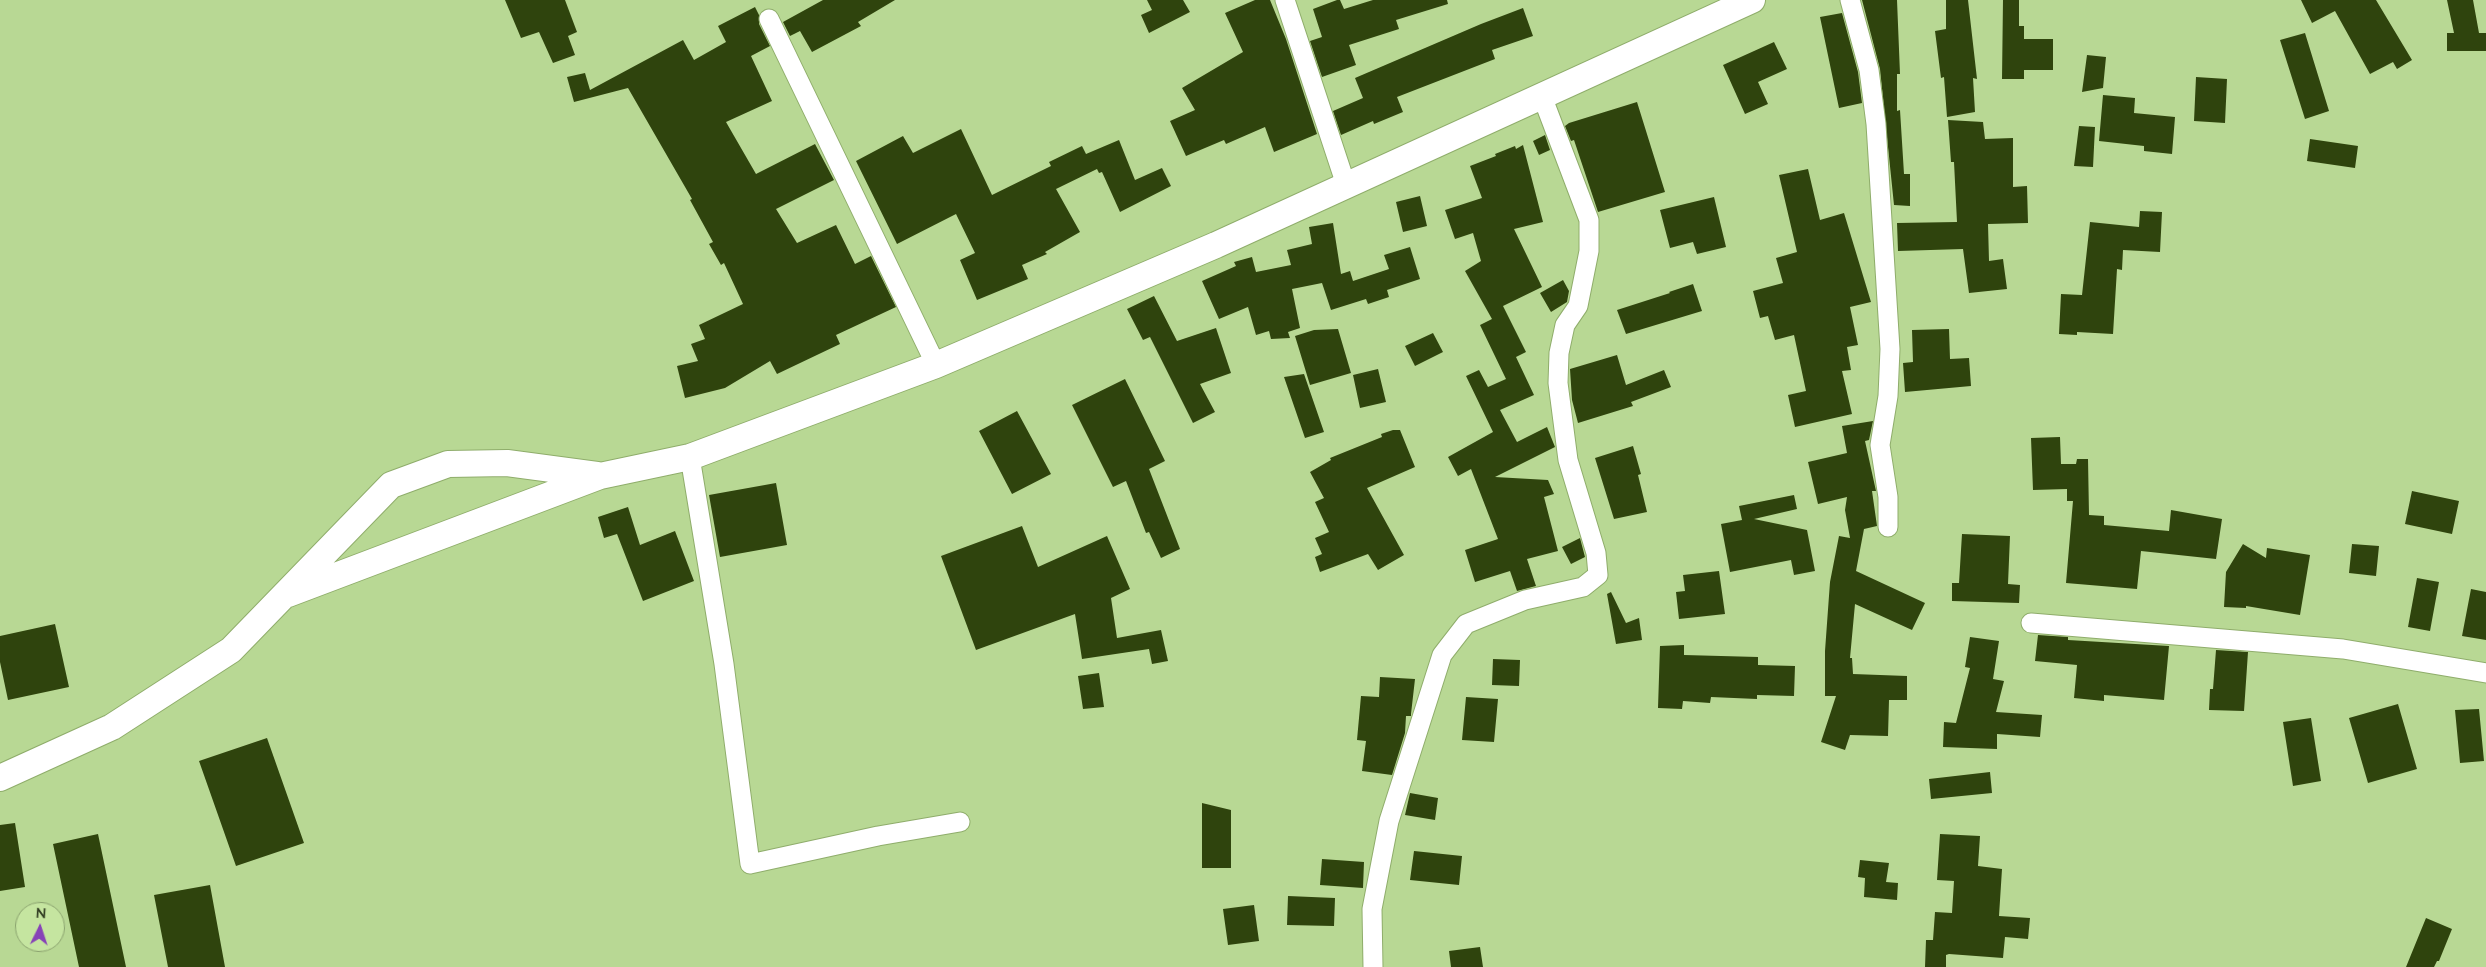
<!DOCTYPE html>
<html>
<head>
<meta charset="utf-8">
<style>
	body { margin:0 }
	#map { position:relative; width:2486px; height:967px; overflow:hidden; background:#b8d894; font-family:Mulish,sans-serif }
	canvas { display:block }
	.north { position:absolute; left:15px; top:902px; width:50px; height:50px; box-sizing:border-box; background:#c5e5a0; border:1px solid #8aa26e; border-radius:50%; rotate:4deg; font-size:14px; font-weight:700; line-height:20px; text-align:center; color:#313d22 }
	.north::after { content:''; display:block; margin:auto; width:18px; height:22px; background:#8743b7; clip-path:polygon(50% 0,100% 100%,50% 72%,0 100%) }
</style>
</head>
<body>
<div id="map">
<canvas width="2486" height="967"></canvas>
<div class="north">N</div>
</div>
<script>
const context = document.querySelector('canvas').getContext('2d');
context.lineJoin = 'round';
function paint(path, color) {
  context.fillStyle = color;
  context.fill(path, 'evenodd');
}
function strokePath(path, color, width, dash) {
  context.strokeStyle = color;
  context.lineWidth = width;
  context.lineCap = dash ? 'butt' : 'round';
  context.setLineDash(dash || []);
  context.stroke(path);
}
paint(new Path2D(`
	M505,0H565L577,32L568,36L575,55L553,63L539,32L521,38Z
	M823,0H895L858,22L861,26L812,52L800,31L790,36L783,22Z
	M1147,0H1183L1190,12L1149,33L1141,15L1152,10Z
	M1255,0H1270L1286,39L1317,134L1274,152L1265,127L1226,144L1224,140L1186,156L1170,121L1195,110L1182,88L1243,52L1225,13Z
	M1337,0H1340L1344,9L1373,0H1447L1448,4L1396,20L1399,29L1349,45L1356,65L1322,77L1310,41L1322,37L1313,9Z
	M1862,0H1897L1900,74H1897V111L1900,110L1904,174H1910V206L1894,205L1880,69Z
	M1946,0H1968L1977,79L1973,78L1975,112L1947,117L1944,77L1941,78L1935,31L1946,29Z
	M2003,0H2019V26H2024V39H2053V70H2024V79H2002Z
	M2301,0H2376L2412,60L2397,69L2393,62L2370,74L2335,11L2312,23Z
	M2447,0H2473L2479,33H2486V51H2447V33H2454Z
	M755,7L759,15V24L770,46L751,56L772,101L726,122L756,174L815,144L834,180L776,209L797,243L836,225L855,264L871,256L896,307L836,335L840,344L777,374L770,361L725,388L685,398L677,366L698,361L691,344L705,339L699,325L743,304L724,263L721,265L709,244L713,242L690,200L692,199L628,88L574,102L567,77L585,73L590,90L683,40L694,60L726,42L718,26Z
	M1523,8L1533,36L1492,50L1495,59L1397,97L1403,112L1374,124L1373,121L1341,135L1333,111L1363,98L1355,78L1481,24Z
	M1842,13L1858,72L1862,103L1839,108L1820,17Z
	M2305,33L2329,111L2305,119L2280,40Z
	M1774,42L1787,69L1758,82L1768,104L1745,114L1723,65Z
	M2087,55L2106,57L2103,88L2082,92Z
	M2196,77L2227,79L2225,123L2194,121Z
	M2103,95L2135,98L2134,113L2175,117L2172,154L2144,151V146L2099,141Z
	M1637,102L1665,192L1598,212L1574,140L1571,141L1565,126L1569,123Z
	M1948,120L1983,122L1985,139L2013,138V187L2027,186L2028,223L1988,224L1989,261L2003,259L2007,289L1969,293L1963,249L1898,251L1897,223L1957,222L1954,162H1951Z
	M2079,126L2095,127L2093,167L2074,166Z
	M961,129L992,195L1051,166L1049,162L1082,146L1086,154L1119,140L1135,180L1162,168L1171,186L1120,212L1102,172L1099,173L1097,169L1056,189L1080,232L1045,252L1047,254L1022,265L1028,279L977,300L960,260L975,253L956,214L897,244L856,161L903,136L913,153Z
	M1545,135L1550,150L1539,155L1533,141Z
	M2310,139L2358,146L2355,168L2307,161Z
	M1523,145L1543,222L1514,229L1542,287L1503,306L1526,352L1516,357L1534,395L1500,410L1517,442L1547,427L1555,447L1495,477L1548,480L1554,494L1544,497L1558,551L1527,559L1536,586L1517,591L1510,571L1475,582L1465,550L1498,539L1471,469L1458,476L1448,457L1493,432L1466,376L1479,370L1488,387L1506,379L1480,325L1492,319L1465,271L1481,261L1473,233L1455,239L1445,210L1482,198L1470,166L1496,156L1495,154L1515,146L1516,149Z
	M1808,169L1820,220L1844,213L1871,302L1850,307L1858,345L1847,347L1851,370L1842,371L1852,414L1795,427L1788,395L1806,391L1794,335L1775,340L1768,316L1760,318L1753,291L1783,283L1776,258L1797,252L1779,175Z
	M1420,196L1427,226L1403,232L1396,202Z
	M1714,197L1726,247L1697,254L1693,242L1670,248L1660,210Z
	M2140,211L2162,212L2160,252L2123,250L2122,270L2117,269L2113,334L2077,332V335L2059,334L2061,294L2082,295L2090,222L2139,227Z
	M1333,223L1341,274L1350,271L1353,281L1389,269L1384,255L1410,247L1420,279L1387,290L1389,297L1368,304L1366,299L1331,310L1322,283L1292,289L1300,328L1288,332L1290,338L1271,339L1269,331L1256,335L1248,307L1219,319L1202,281L1236,266L1234,262L1252,257L1256,272L1291,265L1287,250L1312,244L1309,227Z
	M1563,280L1569,291L1567,302L1551,312L1540,293Z
	M1693,284L1702,311L1626,334L1617,310L1670,293L1669,292Z
	M1154,296L1177,341L1216,328L1231,373L1200,384L1215,412L1193,423L1150,337L1143,340L1127,309Z
	M1338,329L1351,373L1310,385L1295,336L1314,330Z
	M1949,329L1950,359L1969,358L1971,386L1905,392L1903,363L1913,362L1912,330Z
	M1433,333L1443,352L1415,366L1405,346Z
	M1617,355L1626,385L1664,370L1671,387L1631,402L1633,406L1578,423L1572,400L1570,369Z
	M1378,369L1386,402L1360,408L1353,375Z
	M1304,374L1324,432L1305,438L1284,377Z
	M1125,379L1165,461L1149,469L1180,549L1161,558L1149,532L1146,533L1126,481L1113,487L1072,405Z
	M1017,411L1051,474L1012,494L979,431Z
	M1873,421L1869,440L1865,441L1876,491H1872L1877,526L1864,529L1856,571L1925,603L1912,630L1855,604L1850,658H1852L1853,674L1907,676V700H1889L1888,736L1850,735L1845,750L1821,742L1836,696H1825V651L1830,582L1839,536L1850,538L1845,510L1847,497L1818,504L1808,462L1847,453L1842,426Z
	M1393,430H1400L1415,467L1367,488L1404,555L1378,570L1368,554L1320,572L1315,557L1322,554L1315,538L1329,532L1315,502L1324,498L1310,472L1331,460L1330,458L1382,437L1381,434Z
	M2060,437L2061,464H2076L2077,459H2088L2089,515L2104,516V525L2169,531L2171,510L2222,519L2216,559L2141,551L2137,589L2066,583L2073,501H2067V489L2033,490L2031,438Z
	M1633,446L1641,474L1638,475L1647,512L1614,519L1595,458Z
	M776,483L787,545L720,557L709,495Z
	M2412,491L2459,501L2452,534L2405,524Z
	M1794,495L1797,509L1754,519L1807,530L1815,571L1794,575L1791,560L1730,572L1721,524L1742,520L1739,506Z
	M628,507L640,545L675,531L694,581L643,601L617,534L604,538L598,517Z
	M1022,526L1038,567L1107,536L1130,589L1111,598L1117,638L1161,630L1168,661L1152,664L1149,649L1082,659L1075,614L976,650L941,556Z
	M1962,534L2010,536L2008,584L2020,585L2019,603L1952,601V583H1959Z
	M1580,538L1585,557L1571,564L1562,547Z
	M2243,544L2266,558L2267,548L2310,555L2300,615L2246,606V608L2224,607L2226,572Z
	M2352,544L2379,546L2376,576L2349,573Z
	M1719,571L1725,614L1679,619L1676,592L1685,591L1683,575Z
	M2417,578L2439,582L2430,631L2408,627Z
	M2471,589L2486,592V640L2462,636Z
	M1611,592L1626,623L1639,618L1642,640L1616,644L1607,594Z
	M55,624L69,687L8,700L0,662V636Z
	M2038,635L2068,637V640L2169,646L2164,700L2104,695V701L2074,698L2077,665L2035,661Z
	M1970,637L1999,641L1993,679L2004,681L1996,712L2042,715L2040,737L1997,734V749L1943,747L1944,722L1956,723L1970,668L1965,667Z
	M1684,645V655L1758,657V665L1795,666L1794,696L1757,695V699L1711,697L1710,703L1683,701L1682,709L1658,708L1660,646Z
	M2216,650L2248,652L2244,711L2209,710L2210,689H2213Z
	M1493,659L1520,660L1519,686L1492,685Z
	M1099,673L1104,707L1083,709L1078,676Z
	M1380,677L1415,679L1411,714V716H1406L1405,733L1392,775L1362,771L1366,741L1357,740L1361,696L1379,697Z
	M1466,697L1498,699L1494,742L1462,740Z
	M2398,704L2417,769L2368,783L2349,718Z
	M2479,709L2484,761L2460,763L2455,710Z
	M2311,718L2321,781L2293,786L2283,722Z
	M267,738L304,843L236,866L199,761Z
	M1990,772L1992,793L1931,799L1929,779Z
	M1410,793L1438,798L1435,820L1405,815Z
	M1202,803L1231,810V868H1202Z
	M15,823L25,887L0,891V825Z
	M98,834L126,967H79L53,844Z
	M1940,834L1980,836L1978,866L2002,869L1999,916L2030,918L2028,939L2005,937L2003,958L1949,954L1946,955V967H1925L1926,940H1933L1935,912L1952,913L1954,881L1937,880Z
	M1414,851L1462,856L1459,885L1410,880Z
	M1322,859L1364,862L1363,888L1320,885Z
	M1860,860L1889,863L1886,882L1898,883L1897,900L1864,897L1865,878L1858,877Z
	M210,885L225,967H168L154,895Z
	M1288,896L1335,898L1334,926L1287,925Z
	M1254,905L1259,941L1228,945L1223,909Z
	M2426,918L2452,929L2439,961H2437L2434,967H2406Z
	M1480,947L1483,967H1451L1449,951Z`), '#2f440d');
const street = new Path2D(`
	M1285,0L1346,185
	M1850,0L1869,70L1876,124L1890,349L1888,396L1880,445L1888,497V527
	M769,19L936,365
	M690,457L724,664L750,864L878,836L960,822
	M2031,623L2343,649L2486,673
	M1373,967L1372,909L1389,821L1442,655L1466,624L1525,600L1583,587L1598,575L1596,553L1568,460L1558,383L1559,353L1565,325L1578,306L1589,251V220L1542,96`);
const secondary = new Path2D(`
	M288,594L600,476L690,457L936,365L1216,245L1752,0
	M0,778L112,727L231,650L391,485L448,464L507,463L597,475`);
strokePath(street, '#8fad6b', 21);
strokePath(secondary, '#8fad6b', 28);
strokePath(street, '#fff', 19);
strokePath(secondary, '#fff', 26);
</script>
</body>
</html>
